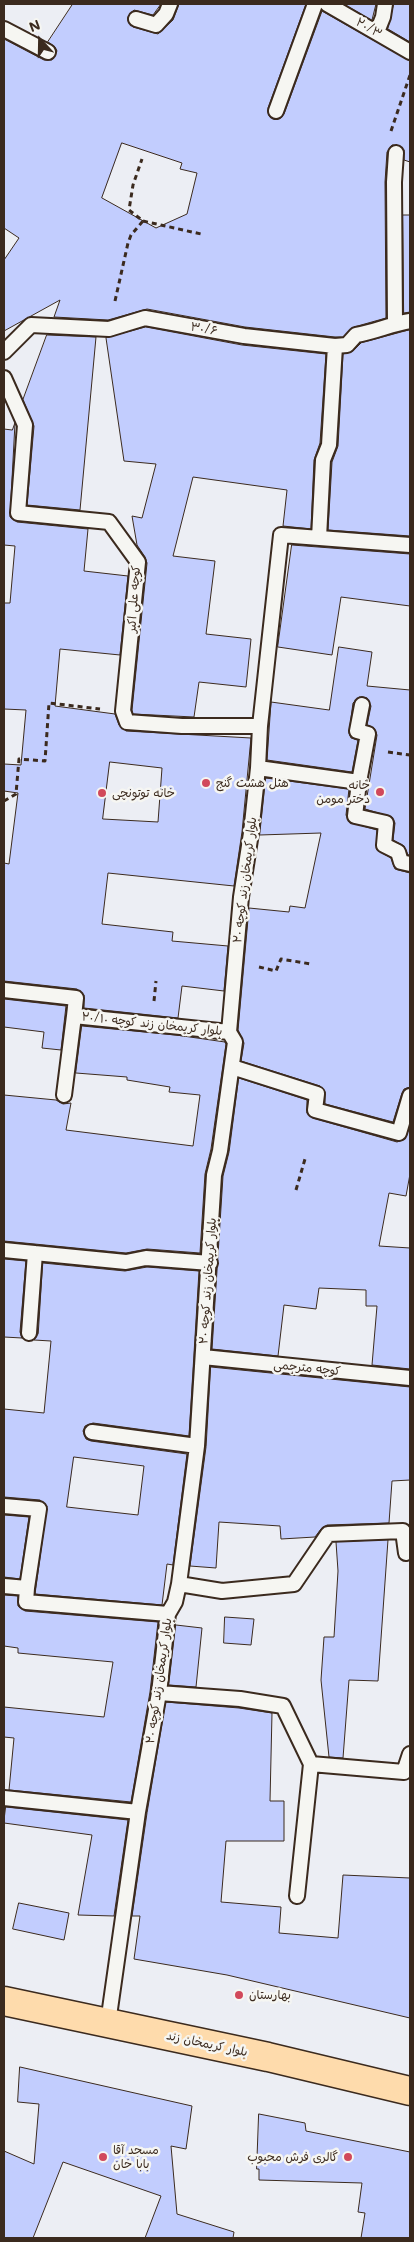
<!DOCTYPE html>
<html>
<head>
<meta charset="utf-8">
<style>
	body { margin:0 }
	#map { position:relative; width:414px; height:2242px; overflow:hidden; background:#eceef4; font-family:Mali,sans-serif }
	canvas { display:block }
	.frame { position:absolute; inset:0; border:5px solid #3b2a1e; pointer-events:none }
	.north { position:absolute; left:15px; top:15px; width:50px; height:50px; -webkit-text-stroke:4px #f6f6f2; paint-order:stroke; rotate:339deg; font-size:14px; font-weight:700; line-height:20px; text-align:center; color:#3b2a1e }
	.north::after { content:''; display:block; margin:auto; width:18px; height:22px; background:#3b2a1e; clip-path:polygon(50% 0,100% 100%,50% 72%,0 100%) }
</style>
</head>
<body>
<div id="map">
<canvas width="414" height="2242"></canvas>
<div class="frame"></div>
<div class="north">N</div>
</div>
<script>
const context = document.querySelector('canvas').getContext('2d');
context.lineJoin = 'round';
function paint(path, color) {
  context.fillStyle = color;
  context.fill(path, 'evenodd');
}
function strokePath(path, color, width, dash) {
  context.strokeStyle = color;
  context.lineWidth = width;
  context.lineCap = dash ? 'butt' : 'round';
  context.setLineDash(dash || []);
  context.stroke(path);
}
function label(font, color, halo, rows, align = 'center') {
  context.font = font + ' Mali,"Playpen Sans Arabic",sans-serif';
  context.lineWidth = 5;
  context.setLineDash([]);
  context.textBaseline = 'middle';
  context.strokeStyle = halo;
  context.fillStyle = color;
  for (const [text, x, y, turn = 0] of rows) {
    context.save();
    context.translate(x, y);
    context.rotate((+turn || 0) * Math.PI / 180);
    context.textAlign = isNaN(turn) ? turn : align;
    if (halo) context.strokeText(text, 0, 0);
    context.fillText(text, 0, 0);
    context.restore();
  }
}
const building = new Path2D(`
	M73,4H161L153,15L134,10L128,17V21L133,27L158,34L173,20L179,4H306L268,108L269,116L273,119L281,118L284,114L322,11L410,61V162L404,160V150L400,146L392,145L387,152L385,182L386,318L354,327L343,337H335L245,327L147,309L108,320L54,317L60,300L4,331V260L19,238L4,228V39L44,60H52L57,51L55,47L48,42ZM122,143L182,163L180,169L197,173L187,214L156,228L102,198Z
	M344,4H376L372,20Z
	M394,4H410V42L388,29Z
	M403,215H410V312L404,313Z
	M146,327L242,345L326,354L320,443L314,460L311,529L283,526L287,490L193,477L173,556L215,561L206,634L251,639L246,687L199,682L194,717L133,714L132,710L147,563L145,557L137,545L132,516L142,518L156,464L124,461L106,338Z
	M410,330V536L328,530L332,462L338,446L343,354L353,351L361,343Z
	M47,335L96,337L80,510L27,505L34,426L23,400Z
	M15,423L10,517L17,522L88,529L84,571L128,576L120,655L60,649L55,706L115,714L119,725L126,731L251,738L242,832L234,886L108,873L102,924L173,932L172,941L228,946L224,991L182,986L178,1018L84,1008V995L77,989L4,981V863L9,864L18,793L4,791V764L21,765L26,710L4,709V603H10L15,546L4,545V429L12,430ZM110,762L162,768L158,822L103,819Z
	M292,545L410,554V606L341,597L332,655L278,647Z
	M339,647L372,652L367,686L410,690V855H408L404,846L393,840L395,823L392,817L365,809L377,735L374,728L367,725L371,706L367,698L359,697L353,703L349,733L351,738L358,740L352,772L267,760L271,702L329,710Z
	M266,778L349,789L346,815L349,822L377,830V850L391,858L395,869L410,873V1087L404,1089L402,1093L393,1122L325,1104V1092L320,1086L241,1061L244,1043L238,1030L249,908L289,912L290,906L305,908L321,833L260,835Z
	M4,999L66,1006L61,1050L42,1048L44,1032L4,1027Z
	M82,1026L176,1035L225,1042L226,1044L211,1149L205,1174L200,1253L147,1249L126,1253L4,1241V1095L56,1100L63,1104L71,1103L66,1130L193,1146L200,1095L169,1092L170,1087L127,1080V1077L76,1073Z
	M239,1078L307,1100V1113L313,1118L397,1142L405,1139L410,1126V1174L406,1196L389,1193L379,1246L410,1248V1369L372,1365L377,1306H366V1290L319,1288L316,1309L284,1305L278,1356L212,1349L223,1176L229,1152Z
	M4,1259L26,1261L20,1332L22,1338L4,1337Z
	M43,1263L125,1271L147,1267L199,1271L189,1436L93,1423L85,1426L83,1431L86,1439L91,1441L187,1454L173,1565L167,1564L162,1605L35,1594L47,1506L40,1500L4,1497V1409L44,1413L51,1341L34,1340L38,1334ZM74,1457L144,1466L138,1515L67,1507Z
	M211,1367L410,1387V1480L392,1481L389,1523L327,1525L321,1529L315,1537L281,1539L280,1526L219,1522L216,1568L190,1566L206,1447Z
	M4,1515L29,1517L20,1579L4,1577Z
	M388,1540L378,1681L349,1680L343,1758L329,1757L321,1680L324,1637H334L338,1571L336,1542Z
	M4,1595L18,1596V1606L25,1611L158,1622L150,1692L131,1802L9,1790L14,1738L4,1737V1707L104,1717L113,1662L18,1653V1648L4,1646Z
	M225,1617L254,1619L251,1645L224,1643Z
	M176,1625L202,1628L196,1687L169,1685Z
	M166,1702L239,1708L272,1713L270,1801H284V1841H226L221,1902L281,1907L279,1933L338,1938L343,1875L410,1878V2018L227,1975L134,1959L140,1916H132L147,1813Z
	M6,1807L128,1820L114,1916L78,1915L92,1835L4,1823Z
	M19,1903L69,1913L64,1940L13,1929Z
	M20,2067L192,2106L186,2149L171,2146L177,2214L234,2232L233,2238H145L161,2196L63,2162L33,2238H4V2151L34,2164L39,2104L18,2102Z
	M259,2114L305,2123L306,2131L410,2152V2238H361L365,2213L358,2212L362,2183L259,2180V2169H257Z`);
paint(building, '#c2cdfe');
strokePath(building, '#3b2a1e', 1);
const service = new Path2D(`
	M327,4L410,52
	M136,19L156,25L166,14L170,4
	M4,29L48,52
	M377,32L383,17L385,4
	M276,111L315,4
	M395,323L394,182L396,153
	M4,352L31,325L109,329L145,318L244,336L335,346L347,345L356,335C375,332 391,324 410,321
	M4,378L25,425L18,513L109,522L138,562L123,711L127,722L182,726H260
	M319,538L323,460L329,445L335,346
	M258,768L359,782L355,816L386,823L384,845L398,852L401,862L410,864
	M359,782L368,734L357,731L362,705
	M4,990L76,998L74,1016
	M232,1067L317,1094L315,1110L399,1133L410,1096
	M64,1095L74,1016L229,1032
	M4,1250L126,1262L146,1258L210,1263
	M29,1333L35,1253
	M203,1357L410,1378
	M92,1432L197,1446
	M4,1506L39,1509L27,1588
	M179,1584L222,1591L294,1584L328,1534L403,1531L406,1553
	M4,1586L27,1588L26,1602L168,1614
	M159,1693L240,1699L283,1706L311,1764L404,1772L410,1754
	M4,1798L138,1812
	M297,1896L311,1764
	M108,2023L138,1812L159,1693L168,1614L175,1602L179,1584L197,1446L214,1175L220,1151L235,1042L229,1032L241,897L251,833L258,768L260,726L281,535L410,545`);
const primary = new Path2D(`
	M4,2001L268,2057L410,2091`);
strokePath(service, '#3b2a1e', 18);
strokePath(primary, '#3b2a1e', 31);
strokePath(new Path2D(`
	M391,131L410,75
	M143,221L201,234
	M115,301L128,243L131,235L143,221L129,210L133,185L142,159
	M388,752L410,755
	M4,801L16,794L19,759L45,761L49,703L100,709
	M259,967L276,971L281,959L311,964
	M154,1001L156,981
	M296,1190L305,1159`), '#3b2a1e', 3, [5, 4]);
strokePath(service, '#f6f6f2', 14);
strokePath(primary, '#fedbac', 28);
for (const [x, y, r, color] of [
	[206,783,5,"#d1495b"],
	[380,792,5,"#d1495b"],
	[102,793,5,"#d1495b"],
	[239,1995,5,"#d1495b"],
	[103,2157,5,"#d1495b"],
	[348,2157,5,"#d1495b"]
]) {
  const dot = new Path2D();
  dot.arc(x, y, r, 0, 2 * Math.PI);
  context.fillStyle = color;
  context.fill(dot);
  strokePath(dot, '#f6f6f2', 2);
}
label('12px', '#3b2a1e', '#f6f6f2', [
	["۲۰/۳",369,28,30],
	["۳۰/۶",204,329,10],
	["کوچه علی اکبر",134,599,-86],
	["بلوار کریمخان زند کوچه ۲۰",245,880,-83],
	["بلوار کریمخان زند کوچه ۲۰/۱۰",152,1024,6],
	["بلوار کریمخان زند کوچه ۲۰",208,1281,-86],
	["کوچه مترجمی",307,1368,6],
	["بلوار کریمخان زند کوچه ۲۰",159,1681,-82],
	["بلوار کریمخان زند",207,2044,12]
]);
label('12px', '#3b2a1e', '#f6f6f2', [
	["هتل هشت گنج",216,783],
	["خانه",370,785,"right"],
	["دختر مومن",370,799,"right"],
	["خانه توتونچی",112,793],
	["بهارستان",249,1995],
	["مسجد آقا",113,2150],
	["بابا خان",113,2164],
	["گالری فرش محبوب",338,2157,"right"]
], 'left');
</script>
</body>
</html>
